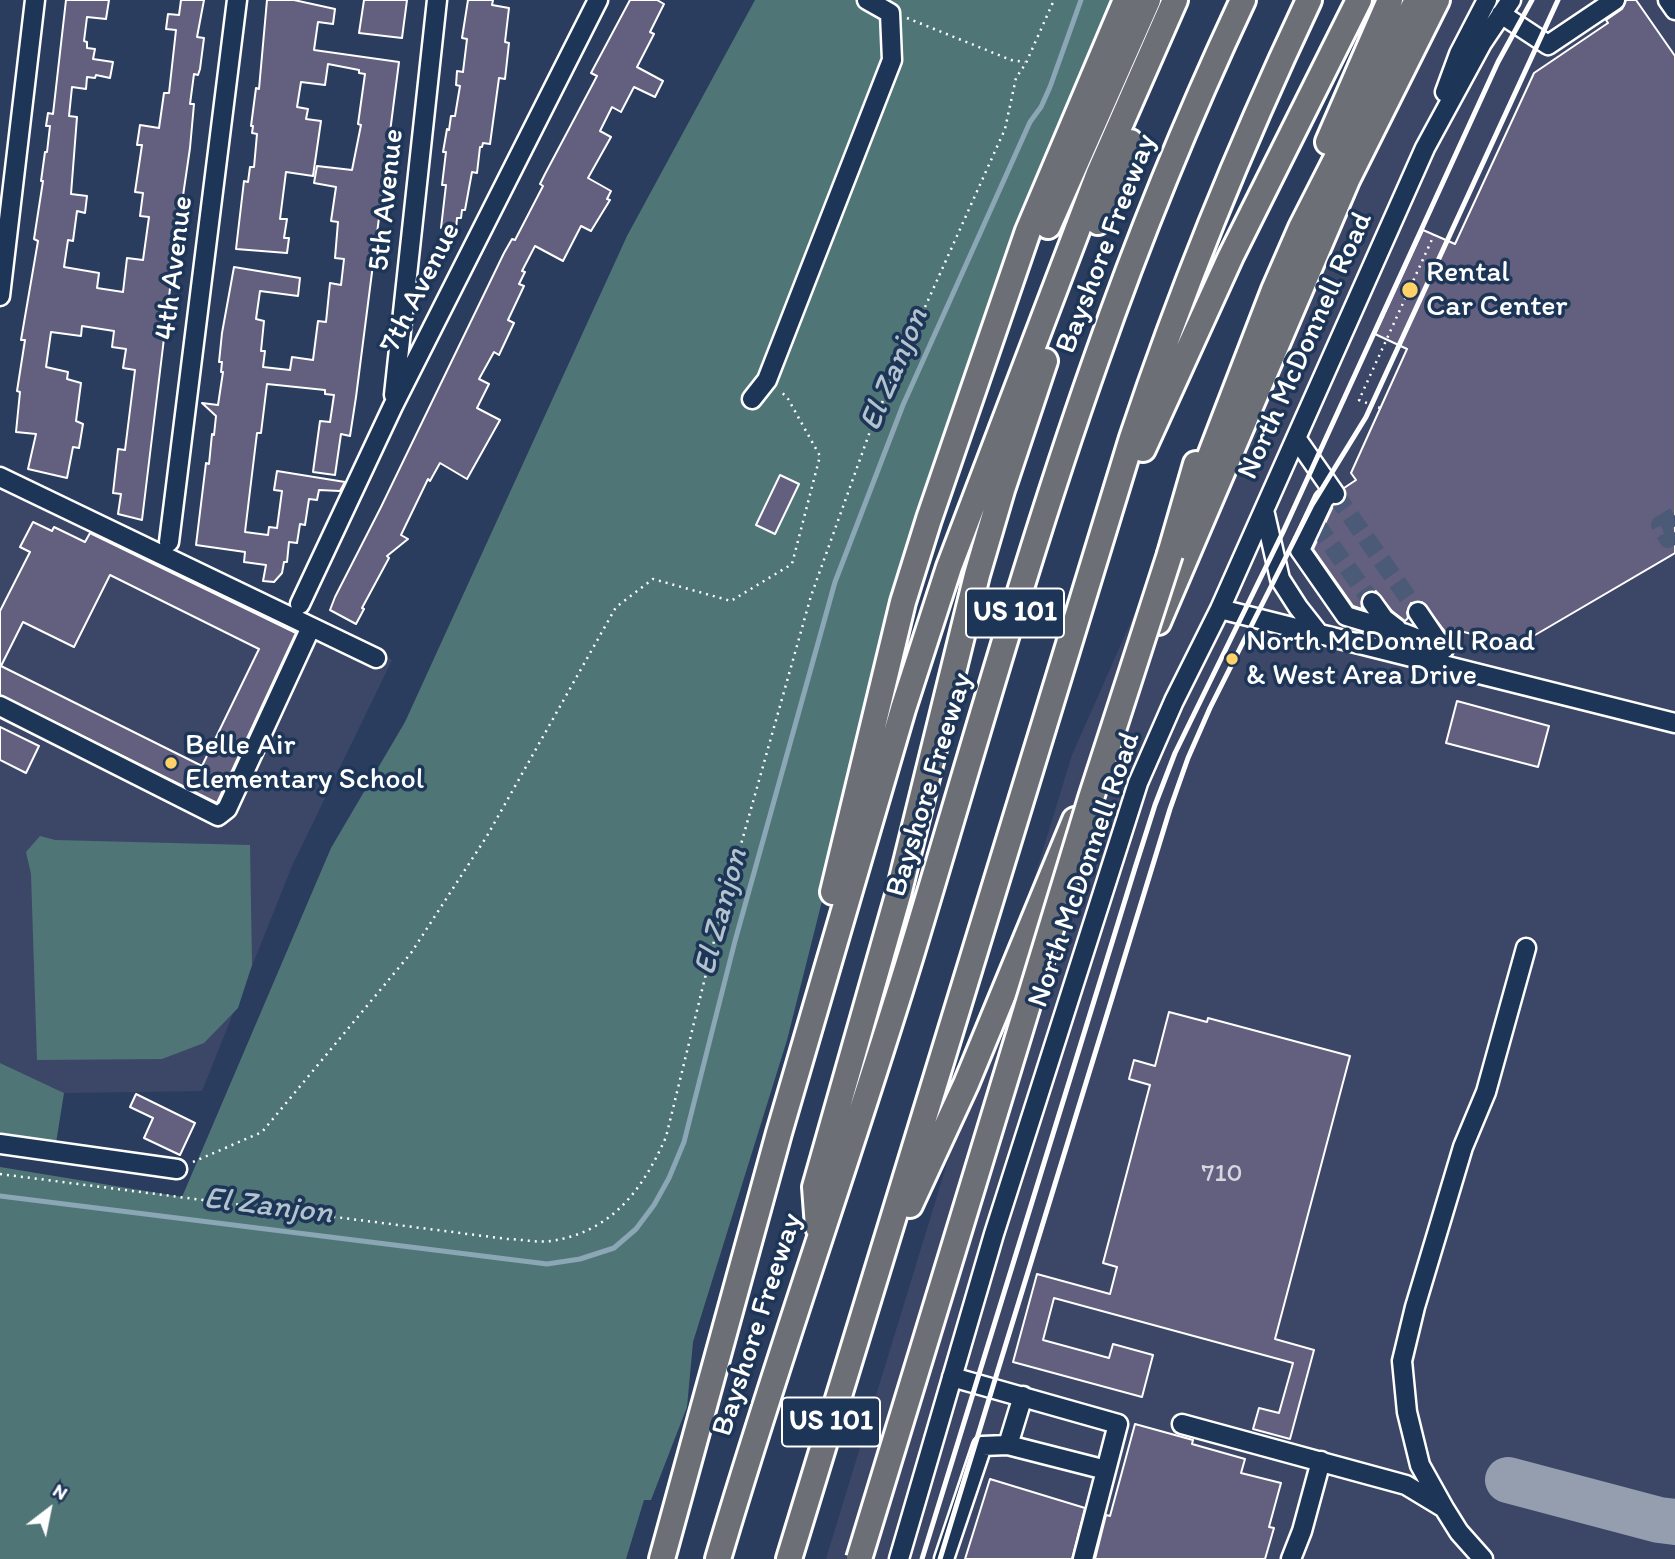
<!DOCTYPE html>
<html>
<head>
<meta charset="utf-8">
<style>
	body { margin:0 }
	#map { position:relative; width:1675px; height:1559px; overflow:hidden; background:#2b3d5f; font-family:Itim,sans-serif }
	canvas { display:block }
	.north { position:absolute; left:14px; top:1475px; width:70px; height:70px; -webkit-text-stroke:5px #1d3557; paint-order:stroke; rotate:32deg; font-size:19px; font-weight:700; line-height:28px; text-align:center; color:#fff }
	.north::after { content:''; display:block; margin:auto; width:24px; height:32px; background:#fff; clip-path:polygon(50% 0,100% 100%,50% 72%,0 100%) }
</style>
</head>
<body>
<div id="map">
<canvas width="1675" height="1559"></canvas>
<div class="north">N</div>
</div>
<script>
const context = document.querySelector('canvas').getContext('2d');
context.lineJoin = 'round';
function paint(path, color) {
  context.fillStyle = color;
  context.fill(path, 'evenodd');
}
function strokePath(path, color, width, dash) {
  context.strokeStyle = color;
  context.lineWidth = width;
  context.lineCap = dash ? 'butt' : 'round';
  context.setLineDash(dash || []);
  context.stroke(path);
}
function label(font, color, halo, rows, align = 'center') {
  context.font = font + ' Itim,sans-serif';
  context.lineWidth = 7;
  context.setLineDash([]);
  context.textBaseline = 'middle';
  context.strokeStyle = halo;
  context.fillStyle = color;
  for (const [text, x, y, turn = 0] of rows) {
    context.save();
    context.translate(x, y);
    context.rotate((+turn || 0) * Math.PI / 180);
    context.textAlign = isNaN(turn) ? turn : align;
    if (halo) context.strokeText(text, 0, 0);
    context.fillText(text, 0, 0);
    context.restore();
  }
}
paint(new Path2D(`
	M1414,0H1675V1559H826L1072,755L1206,452Z
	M2,470L392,660L292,866L202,1091L64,1093L0,1063V474Z`), '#3c4768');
paint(new Path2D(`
	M755,0H1139L1019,271L895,611L787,1040L693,1342L687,1407L651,1500H644L626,1559H0V1167L182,1197L331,848L405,722L627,236Z
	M40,836L55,840L250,845L252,965L238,1008L204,1043L162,1059L37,1060L31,874L26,852Z
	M0,1063L64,1093L56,1143L0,1137Z`), '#507577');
strokePath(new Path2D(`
	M0,1196L547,1264L580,1259L614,1248L636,1229L654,1205L669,1178L684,1142L735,941L835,582L903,405L1030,122L1041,107L1050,87L1081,0`), '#8ba6b5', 5);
strokePath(new Path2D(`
	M1508,1480L1659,1520L1675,1522`), '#959eaf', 46);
const building = new Path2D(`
	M66,0H109L106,19L87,17L84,41L87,42V48L95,49L93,59L113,62L110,78L96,75L95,78L87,77L86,89L72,87L69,116L77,117L71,194L87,196L85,213L77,211L73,241L68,240L64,267L99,273L97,288L123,292L127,258L143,260L149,217L140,216L143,193L135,192L142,145H137L140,125L159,128L164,93H169L176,30L166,29L168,14L179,15L181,0H204L197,37L204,38L200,69L198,75L194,74L190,104H194L190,148L173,264L142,520L118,514L121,494L113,493L118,449L125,450L135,370L123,368L126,349L112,347L114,331L82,326L81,336L51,332L46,367L68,372L67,379L81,383L76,421L83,424L79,448L73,447L67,478L28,469L36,434L16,432L20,392L17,391L25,340H21L38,241L34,239L43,181H41L45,152H47L50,126H46L48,113L53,114Z
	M267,0H294L335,9L333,24L318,22L314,50L399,62L356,397L350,436L341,434L335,475L313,472L320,421L330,422L334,395L325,394V390L267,384L261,433H257L245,532L268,535L269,527L277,528L282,491L274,490L277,471L345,482L340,491L319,490L317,500L309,499L305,525L300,524L297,543L289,542L287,562H284L282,573L274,582L263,581L266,565L244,562L245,552L196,545L206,463L209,464L212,434L214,435L216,416L202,403L218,405L223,372H221L222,362H219L222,333L234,267L300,278L298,296L260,291L256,319L264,321L261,351H265L263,367L290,370L292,357L313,360L318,321L326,322L330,283L341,285L344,259L335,258L338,222L331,221L336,187L314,183L317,166L352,170L361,125L358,124L365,74L359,73V70L328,64L325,85L301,82L297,107L308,109L306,119L321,121L313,176L286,172L280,219H287L284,238H289L287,253L236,249L244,181L248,182L250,167H254L257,134L252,133L253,126H251L256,88L259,89Z
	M364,0H407L402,38L359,33Z
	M468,0H493L492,5L509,8L505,42L509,43L505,79L499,78L490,144L483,143L482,147H480L477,173L472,172L465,210H462L461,218H457L456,230L441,228L446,185H442L446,152H443L447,129L449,130L451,116H455L460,86L456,85L457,71L463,72L467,39L462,38Z
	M630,0H657L664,4L650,32L654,34L637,67L663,81L655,97L634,87L621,112L612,107L600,131L611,137L588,178L611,191L607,199L610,200L591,231L581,226L563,261L535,246L522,271L525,272L519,284L524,286L508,320L514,323L499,355L494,352L479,379L489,384L477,408L500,420L467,479L440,463L430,481L428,479L401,535L408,539L387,556L389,558L362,608L364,609L356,624L330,610L335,597L381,507L504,253L512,239L515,240L543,186L540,184L545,174L597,76L591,73Z
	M1626,0H1636L1675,56V553L1530,638L1516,643L1501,642L1453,629L1447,634L1422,602L1411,603L1407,612L1408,618L1405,621L1392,611L1376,591L1365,593L1361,598L1362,609L1353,606L1313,549L1333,506L1345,499L1344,488L1356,480L1351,473L1407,349L1375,334L1423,230L1455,244L1534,73L1608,23L1606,20L1622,9Z
	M780,475L799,484L775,534L756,525Z
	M33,522L52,531L54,527L85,542L90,533L296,633L217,803L0,695V611L30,552L20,547ZM110,575L259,649L202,766L1,666L23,622L74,647Z
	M1457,701L1549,726L1538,767L1446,743Z
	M0,727L39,746L26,773L0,760Z
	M1169,1012L1207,1022L1208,1018L1350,1056L1275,1339L1314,1350L1290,1439L1253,1429L1259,1408L1279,1413L1293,1363L1054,1298L1043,1340L1109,1358L1113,1344L1153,1355L1142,1397L1013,1362L1037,1274L1110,1294L1117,1267L1103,1263L1150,1085L1129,1079L1134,1060L1155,1066Z
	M136,1094L195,1123L180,1155L144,1138L153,1118L130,1107Z
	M1135,1424L1193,1440L1192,1444L1245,1459L1241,1473L1281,1483L1269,1527L1274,1528L1265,1559H1095L1106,1515L1110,1516Z
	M990,1479L1085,1508L1072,1559H965Z`);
paint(building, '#635f7e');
strokePath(building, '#fff', 2);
strokePath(new Path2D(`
	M1335,494L1418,612
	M1675,516L1660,525L1668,539L1675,534
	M1316,524L1372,602`), '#4b5a77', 18, [18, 9]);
const minor = new Path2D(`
	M1668,0L1675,10
	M1501,14L1548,45L1615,0
	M1445,92L1459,54L1487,0
	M0,296L35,0
	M394,395L437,0
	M752,399L767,380L892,60L890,13L867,0
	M1296,438L1335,494
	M0,477L376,658
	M1333,491L1324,499L1300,550L1346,616L1403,633L1444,649
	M1264,510L1280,579L1298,607L1320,635
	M169,542L237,0
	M1372,602L1384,619L1397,629
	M300,604L393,406L598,0
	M1220,609L1675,723
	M1418,612L1443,649
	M0,706L218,816L227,809L311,627
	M0,1144L177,1169
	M952,1377L1118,1424L1083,1559
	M1023,1396L1008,1445L1106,1470
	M1182,1424L1406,1485L1444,1508L1459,1532L1483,1559
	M1444,1508L1420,1465L1407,1412L1402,1361L1415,1307L1463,1147L1486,1092L1526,948
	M899,1559L994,1234L1138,783L1174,701L1220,609L1425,148L1482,43L1511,0
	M944,1559L982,1446L1008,1445
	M1291,1559L1302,1531L1321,1461`);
const highway = new Path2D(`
	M1328,142L1390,0
	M1098,222L1130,142
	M1048,226L1148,0
	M1143,449L1231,256L1359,0
	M1200,482L1274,290L1301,228L1417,0
	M1170,554L1196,464
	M1158,622L1347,180L1437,0
	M833,892L903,602L929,519L1028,231L1126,0
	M910,1205L966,1084L1075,820
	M818,1227L815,1187L898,895L977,575L1002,490L1045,361
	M662,1559L779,1133L903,709L949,567L1099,173L1175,0
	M718,1559C778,1355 850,1155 912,952C972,754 1027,555 1096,360C1139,237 1188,117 1243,0
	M789,1559L1132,438C1182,288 1242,142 1309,0`);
strokePath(minor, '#fff', 23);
strokePath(highway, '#fff', 30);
strokePath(new Path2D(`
	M907,18L1011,60L1025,62
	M1380,408L1359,400L1434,235
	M193,1162L262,1132L411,953L487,836L616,607L653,579L731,601L792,564L820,456L787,397L781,392
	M0,1174L507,1239C521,1239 537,1243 551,1241C612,1232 643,1189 666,1137L716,933L811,596L873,423L1005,129L1016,78L1026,63L1054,0`), '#fff', 2.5, [2, 5]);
strokePath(minor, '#1d3557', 18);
strokePath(highway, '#6c6f75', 24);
strokePath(new Path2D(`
	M922,1559L1135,868L1155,805L1175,753L1283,532L1498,62L1532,0
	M940,1559L1170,809L1188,758L1210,708L1312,505L1366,417L1558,0`), '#fff', 5);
const highwayBridge = new Path2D(`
	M859,1559L1091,798L1170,554`);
strokePath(highwayBridge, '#fff', 30, []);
strokePath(highwayBridge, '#6c6f75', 24);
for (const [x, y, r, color] of [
	[1410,290,9,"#ffd166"],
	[1232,659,7,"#ffd166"],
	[171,763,7,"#ffd166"]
]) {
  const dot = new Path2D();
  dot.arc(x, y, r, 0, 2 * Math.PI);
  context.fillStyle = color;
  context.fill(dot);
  strokePath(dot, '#1d3557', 2.5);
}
label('26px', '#d8d7df', null, [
	["710",1222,1174]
]);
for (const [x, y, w] of [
	[1015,613,98],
	[831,1422,98]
]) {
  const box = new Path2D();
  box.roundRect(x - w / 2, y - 24.5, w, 49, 5);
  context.fillStyle = '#1d3557';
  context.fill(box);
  strokePath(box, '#fff', 2);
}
label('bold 28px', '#fff', null, [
	["US 101",1015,613],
	["US 101",831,1422]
]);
label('30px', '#fff', '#1d3557', [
	["5th Avenue",387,200,-84],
	["Bayshore Freeway",1107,244,-69],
	["4th Avenue",175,268,-83],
	["7th Avenue",421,288,-63],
	["North McDonnell Road",1306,346,-66],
	["Bayshore Freeway",930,785,-73],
	["North McDonnell Road",1085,870,-71],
	["Bayshore Freeway",758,1325,-72]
]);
label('30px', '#fff', '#1d3557', [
	["Rental",1426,273],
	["Car Center",1426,307],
	["North McDonnell Road",1246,642],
	["& West Area Drive",1246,676],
	["Belle Air",185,746],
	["Elementary School",185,780]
], 'left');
label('italic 32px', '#b2c3ce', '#1d3557', [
	["El Zanjon",895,370,-67],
	["El Zanjon",722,912,-75],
	["El Zanjon",268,1207,7]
]);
</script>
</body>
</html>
